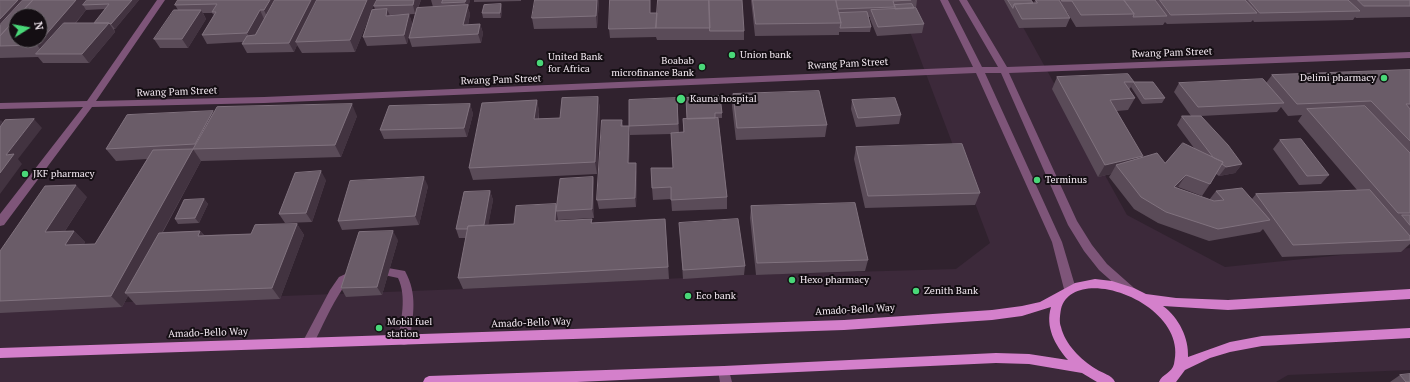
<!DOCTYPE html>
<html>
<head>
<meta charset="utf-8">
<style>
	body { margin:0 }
	#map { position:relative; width:1410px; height:382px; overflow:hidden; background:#30222e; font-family:"PT Serif",serif }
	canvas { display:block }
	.north { position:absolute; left:8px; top:8px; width:40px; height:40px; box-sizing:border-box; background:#140e13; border:1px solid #6d666c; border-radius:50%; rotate:79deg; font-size:11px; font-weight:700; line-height:16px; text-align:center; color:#f3e9f1 }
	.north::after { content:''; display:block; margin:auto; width:14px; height:18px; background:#49d778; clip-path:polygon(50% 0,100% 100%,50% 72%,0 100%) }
</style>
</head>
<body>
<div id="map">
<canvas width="1410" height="382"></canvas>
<div class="north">N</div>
</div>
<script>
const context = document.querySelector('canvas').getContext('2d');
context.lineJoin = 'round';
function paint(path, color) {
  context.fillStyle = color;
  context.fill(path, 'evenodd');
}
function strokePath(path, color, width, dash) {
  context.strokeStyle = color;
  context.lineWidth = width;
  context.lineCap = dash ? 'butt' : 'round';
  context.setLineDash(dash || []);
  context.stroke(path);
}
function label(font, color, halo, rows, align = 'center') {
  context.font = font + ' "PT Serif",serif';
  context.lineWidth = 4;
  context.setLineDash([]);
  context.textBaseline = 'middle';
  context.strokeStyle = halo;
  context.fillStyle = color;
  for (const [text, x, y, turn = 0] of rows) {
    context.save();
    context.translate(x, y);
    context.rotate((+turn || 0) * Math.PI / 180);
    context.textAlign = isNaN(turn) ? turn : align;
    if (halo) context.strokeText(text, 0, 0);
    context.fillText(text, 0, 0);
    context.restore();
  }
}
paint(new Path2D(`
	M898,0H1008L1127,215L1225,267L1410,248V370L1288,375L1276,382H0V307L463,289L744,275L956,269L990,243Z`), '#3c293a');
paint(new Path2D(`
	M157,0H165L96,101L264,97L973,67L940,0H948L982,67H998L959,0H967L1007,67L1410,52V58L1009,73L1077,221L1092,245L1107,264L1133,287L1135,290L1133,293L1129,295L1125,293L1099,270L1084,251L1068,225L1001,73H985L1062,242L1076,289L1074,292L1070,294L1066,292L1064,289L1052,242L976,73L264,103L92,107L4,225L0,226V214L83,107L0,109V103L87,101Z
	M388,268L405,271C418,295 413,314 410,340L408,344L404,345L400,344L398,340C401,320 407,297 398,278L384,275L383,272L384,269Z
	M354,270L358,271L359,274C356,280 348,282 343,288C331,306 322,327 312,347L308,348L304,347L302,343L330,290L339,277Z
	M724,366L728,367L732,382H720L718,371L720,367Z`), '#7e5579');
paint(new Path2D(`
	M1095,279L1112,281L1134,288L1146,294L1176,298L1228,300L1410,289V299L1228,310L1163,306C1179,318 1189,338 1188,357L1230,342L1262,336L1410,328V338L1262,346L1230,352L1210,358L1185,370L1176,382H1159C1162,374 1172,373 1174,364C1190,304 1074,261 1061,309C1060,315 1059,322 1061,327C1065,344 1081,360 1096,369C1102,373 1112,375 1115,382H1097L1082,373L1029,364L996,363L577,382H423L425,378L429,376L724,366L996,353L1029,354L1068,360C1055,345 1045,327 1051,307L1022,316L992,320L844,330L0,358V348L844,320L992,310L1022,306L1040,302L1075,283Z`), '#d480cb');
paint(new Path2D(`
	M0,0H139L115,29H114L115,32L89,63H43L38,57L0,58ZM105,9L94,23H76L86,10Z
	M178,0L372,10H375L374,6L377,0H421L418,8L433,7L431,0H470L468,8L470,14L468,25L480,24L483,33L481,43L412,47L409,38L415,14L390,15V16L409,14L412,23L407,44L367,46L363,37L371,12L355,52L302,53L297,45L294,52L247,53L242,44L243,42L207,44L202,35L214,15L212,13H203L206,19L188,48H160L154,39L178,10L175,5Z
	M474,0H521V1L474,2Z
	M599,0L597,28L534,29L532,18Z
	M751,0H917L916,8L924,24L922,33L877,36L870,19V17H868L871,27L870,32H839V35L755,36Z
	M1004,0H1031L1034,3L1035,0H1410V17L1356,18L1355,17L1353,20L1254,22L1253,20L1251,22L1167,24L1165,22L1163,25L1076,27L1067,12H1066L1070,18L1066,27L1019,28Z
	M501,4L502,9L501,18H483L482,13Z
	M651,13L744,31V40H709V39V40H657L656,37L610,38L609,29Z
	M1410,70V244L1401,252L1282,257L1263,229L1260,232L1209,241L1158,223L1134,209L1109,177L1111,174L1098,177L1052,89L1057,77L1134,82L1129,90L1135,98L1128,110L1117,111L1142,157L1165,163L1194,148L1177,125L1182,116H1191L1174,92L1179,83H1266L1272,75ZM1281,107L1288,116L1302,115L1298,121L1357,190L1256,194L1252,199L1216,191L1209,200L1176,188L1178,187L1202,196L1210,184L1216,174L1219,176L1235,173L1242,164L1201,116L1277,112Z
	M1134,82L1165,98L1162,103L1142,104L1131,87Z
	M733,94L827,125L825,137L736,140L732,106Z
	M598,97L600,109L597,174L473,180L469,168L537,100L539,112V119L560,118Z
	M677,98L679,133L683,132V119H687L686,98L722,113V118H718L727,197V209L672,211L671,199L653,200L652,188L673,168L671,134L630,135L629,126Z
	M852,100L901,115L899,124L856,127L851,109Z
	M470,104L473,114L467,137L384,139L380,130Z
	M214,113L357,116L341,157L201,161L163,232L200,231L204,235L251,234L297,224L304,235L280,299L136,305L128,296L122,307L0,313V251L87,197L65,231H74L85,242L84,244H95L147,159L116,161L106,149Z
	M622,120L623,126L630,135L629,163L637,172L636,207L599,209L597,200Z
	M1280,140L1329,175L1321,184L1299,185L1273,149Z
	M856,147L980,193L975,205L865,208L854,159Z
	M593,177L594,186V218L558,220V219V221L592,219V223L665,219L669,279L463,289L458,278L466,238H459L456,229L490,191L493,200L488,225L514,224L556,204L557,208Z
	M326,180L312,222L285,223L279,214Z
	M428,186L419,225L342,230L338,221Z
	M204,199L208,204L199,223L178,224L175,219Z
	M751,206L868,260L865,271L756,275L750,218Z
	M679,223L745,266L744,275L683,279Z
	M398,240L382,295L346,297L341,288Z
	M1400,375L1410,382H1390Z`), '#5a4b58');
paint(new Path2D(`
	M18,0H35L0,46V19Z
	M76,0H89L83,5L86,10L49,54H44L37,45Z
	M132,0H139L115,29L111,24Z
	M270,0H279L268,19L264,10Z
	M311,0H318L296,42L297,45L294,52L289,43Z
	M367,0H376L355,52L350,40Z
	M414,0H421L415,14L413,5Z
	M466,0H470L468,8L470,14L466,34L463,25L467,8L465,2Z
	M597,0H599L597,28L596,16Z
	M501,4L502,9L501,18L500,13Z
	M387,9L391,18L386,16Z
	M201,10L206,19L188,48L182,39Z
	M260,10L264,19L252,42L247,33Z
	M409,14L412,23L407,44L404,35Z
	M109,23L115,32L89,63L82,54Z
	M480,24L483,33L481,43L478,34Z
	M598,97L600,109L597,174L595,162Z
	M537,100L539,112L537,131L534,119Z
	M352,104L357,116L341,157L335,145Z
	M470,104L473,114L467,137L464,128Z
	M213,111L220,123L198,149L195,144Z
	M34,119L42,128L18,159L22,164L0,194V173L6,155Z
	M1,120L9,129L0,140V121Z
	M629,126L630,135L629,172L628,163Z
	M193,149L201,161L129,293H125L128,296L122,307L111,296Z
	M1143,156L1136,167L1116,165L1111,174L1098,177L1105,165Z
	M636,163L637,172L636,207L635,198Z
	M1242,164L1235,173L1219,176L1226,167Z
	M321,171L326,180L312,222L306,213Z
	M1186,175L1178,187L1166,199L1174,187Z
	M424,177L428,186L419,225L415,216Z
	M593,177L594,186V218L592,209Z
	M76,185L87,197L57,243L45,232Z
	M490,191L493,200L486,237L483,228Z
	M204,199L208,204L199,223L195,218Z
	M556,204L558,211H556L558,219L557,233L555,221Z
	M297,224L304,235L280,299L272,288Z
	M74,231L85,242L76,257L65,245Z
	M200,231L209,243L198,236Z
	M393,231L398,240L382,295L377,287Z`), '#423340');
const building = new Path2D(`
	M0,0H18L0,19Z
	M23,0H33L18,16H16V18L0,36V25Z
	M33,0H76L37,45L0,46V36L16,18V40H40V16H18Z
	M87,0H132L111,24H110L109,23H94L109,4L83,5Z
	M178,0H270L264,10H260L247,33L202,35L216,12H212L217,4L175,5Z
	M275,0H311L289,43L242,44L247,36L255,35Z
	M317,0H367L350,40L296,42Z
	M377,0H414L413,5L374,6Z
	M443,0H466L465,2L442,3Z
	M535,0H597L596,16L532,18Z
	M610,0H650V13H657L656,28L609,29Z
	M658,0H709L710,28H656Z
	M709,0H742L744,31H710Z
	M753,0H836L837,6L841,23L756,24Z
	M836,0H911L893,1L895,7L838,9Z
	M1008,0H1031L1033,3L1014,4L1013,8Z
	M1036,0H1059L1070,18L1022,19L1014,4L1037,3Z
	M1062,0H1124L1134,14L1081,15L1072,1H1062Z
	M1124,0H1155L1167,16L1133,17L1134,14Z
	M1160,0H1245L1257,13L1171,15Z
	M1249,0H1348L1360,11L1260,13Z
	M1358,0H1410V6H1364Z
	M501,4L500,13H482L484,5Z
	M912,4L914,8L895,9V7L894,5Z
	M468,5L463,25L480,24L478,34L409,38L417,8Z
	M916,8L924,24L878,27L871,10Z
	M387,9L386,16L409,14L404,35L363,37L372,10Z
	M174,10H201L182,39H154Z
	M867,12L871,27L840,28L841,23L839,13Z
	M64,23H109L82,54H36Z
	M1410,70V104H1406L1410,109V141L1371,101L1297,104L1272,75Z
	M1128,74L1134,82H1124L1135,98L1110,100L1143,156L1105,165L1057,77Z
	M1263,79L1284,103L1198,107L1179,83Z
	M1134,82H1153L1165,98L1145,99Z
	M819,91L827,125L737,128L733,94Z
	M720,96L722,113H715V118L687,119L686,98Z
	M598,97L595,162L469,168L482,103L537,100L534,119L560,118L562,98Z
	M677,98L678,124L629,126V100Z
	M895,98L901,115L858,118L852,100Z
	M352,104L335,145L193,149L111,296L0,301V251L45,186L76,185L45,232L74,231L65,245L95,244L153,150L193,149L217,107Z
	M470,104L464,128L380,130L389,106Z
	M1365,106L1410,153V213H1398L1307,109Z
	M213,111L195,144L106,149L127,115Z
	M1182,116H1201L1228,145L1242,164L1226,167L1222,164L1223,162L1214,158Z
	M718,118L727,197L671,200V187L652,188L651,168H673L671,133L684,132L683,119Z
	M34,119L6,155L14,154L0,173V127L5,120Z
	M602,120H622L621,126H629L628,163H636L635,198L597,200Z
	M1301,139L1329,175L1307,176L1280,140Z
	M1183,143L1223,162L1210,184L1186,175L1174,187L1214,201L1224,200L1216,191L1242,188L1270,220L1218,229L1166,212L1141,197L1116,165L1157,153L1165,163Z
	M962,144L980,193L868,196L856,147Z
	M321,171L306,213L279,214L295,173Z
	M424,177L415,216L338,221L350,181Z
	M593,177L592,209L556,211L560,179Z
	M1370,190L1410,236V240L1293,245L1256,194Z
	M490,191L484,225L468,226L467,229H456L464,192Z
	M204,199L195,218L175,219L184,200Z
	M855,203L868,260L757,263L751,206Z
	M556,204L555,221L592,219L591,223L665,219L668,267L458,278L468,226L514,224L516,206Z
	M1402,215H1410V225Z
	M738,219L745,266L683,270L679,223Z
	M297,224L272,288L125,293L159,233L200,231L198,236L251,234L255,225Z
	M393,231L377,287L341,288L359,232Z
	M1410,374V382H1406L1400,375Z`);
paint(building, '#6a5c68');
strokePath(building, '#80727e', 1);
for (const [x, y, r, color] of [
	[732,55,4,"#49d778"],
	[540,63,4,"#49d778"],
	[702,67,4,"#49d778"],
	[1384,78,4,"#49d778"],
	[681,99,5,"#49d778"],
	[25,174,4,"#49d778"],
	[1037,180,4,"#49d778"],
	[792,280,4,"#49d778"],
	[916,291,4,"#49d778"],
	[688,296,4,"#49d778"],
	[379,328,4,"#49d778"]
]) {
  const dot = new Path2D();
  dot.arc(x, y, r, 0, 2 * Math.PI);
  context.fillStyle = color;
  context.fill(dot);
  strokePath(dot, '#140e13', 1.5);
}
label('10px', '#f3e9f1', '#140e13', [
	["Rwang Pam Street",1172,53,-2],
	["Rwang Pam Street",848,64,-3],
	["Rwang Pam Street",501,80,-2],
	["Rwang Pam Street",177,92,-2],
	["Amado-Bello Way",855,310,-3],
	["Amado-Bello Way",531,323,-2],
	["Amado-Bello Way",208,333,-2]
]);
label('10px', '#f3e9f1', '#140e13', [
	["Union bank",740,55],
	["United Bank",548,57],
	["for Africa",548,69],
	["Boabab",694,61,"right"],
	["microfinance Bank",694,73,"right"],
	["Delimi pharmacy",1376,78,"right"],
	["Kauna hospital",690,99],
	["JKF pharmacy",33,174],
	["Terminus",1045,180],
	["Hexo pharmacy",800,280],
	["Zenith Bank",924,291],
	["Eco bank",696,296],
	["Mobil fuel",387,322],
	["station",387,334]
], 'left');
</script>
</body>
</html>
